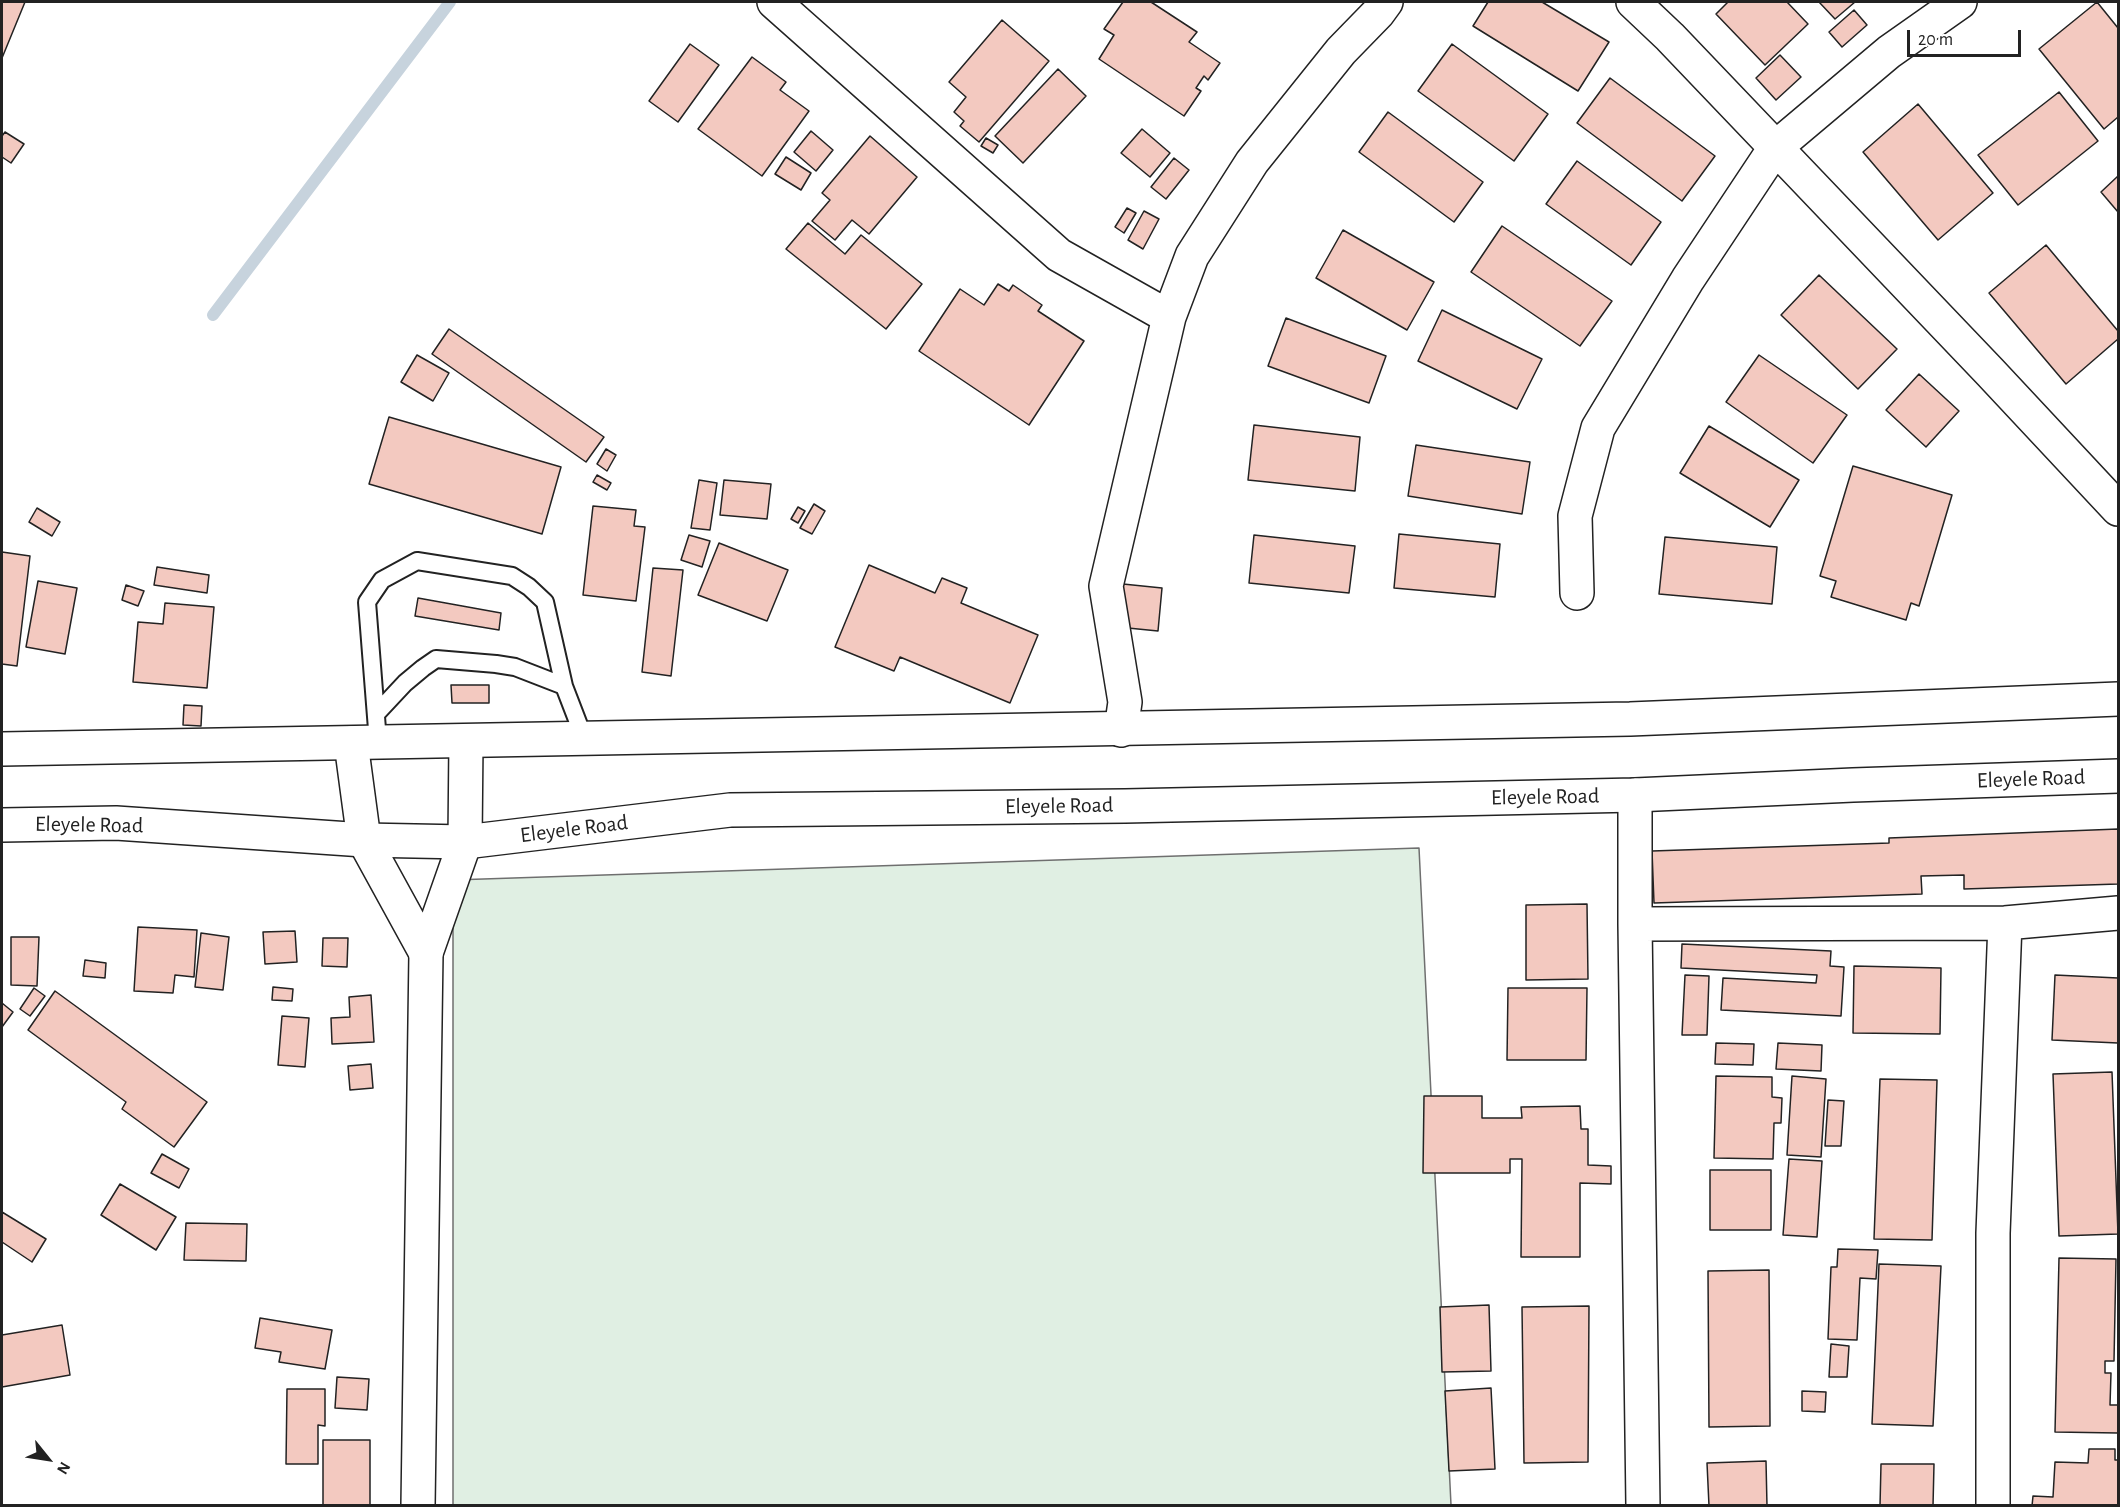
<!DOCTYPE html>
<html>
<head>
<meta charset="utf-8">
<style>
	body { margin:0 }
	#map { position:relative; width:2120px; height:1507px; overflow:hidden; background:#fff; font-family:"Alegreya Sans",sans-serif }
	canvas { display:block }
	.frame { position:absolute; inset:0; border:3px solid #222; pointer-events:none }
	.north { position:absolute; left:18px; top:1429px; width:60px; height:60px; -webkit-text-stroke:4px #fff; paint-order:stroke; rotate:120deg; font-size:16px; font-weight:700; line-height:24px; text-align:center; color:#222 }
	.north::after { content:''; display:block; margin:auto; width:21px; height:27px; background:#222; clip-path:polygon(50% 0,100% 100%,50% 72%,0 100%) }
	.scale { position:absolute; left:1907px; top:30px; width:114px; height:27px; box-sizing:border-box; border:3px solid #222; border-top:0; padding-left:8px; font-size:18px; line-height:21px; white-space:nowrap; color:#222; -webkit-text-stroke:4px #fff; paint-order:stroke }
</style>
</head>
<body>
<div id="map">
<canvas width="2120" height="1507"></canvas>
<div class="frame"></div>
<div class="north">N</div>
<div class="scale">20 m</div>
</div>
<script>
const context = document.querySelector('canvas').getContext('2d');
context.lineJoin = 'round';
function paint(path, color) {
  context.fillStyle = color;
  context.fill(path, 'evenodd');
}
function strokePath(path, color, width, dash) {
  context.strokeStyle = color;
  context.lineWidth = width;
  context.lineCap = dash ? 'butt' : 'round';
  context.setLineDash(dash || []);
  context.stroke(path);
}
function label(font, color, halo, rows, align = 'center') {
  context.font = font + ' "Alegreya Sans",sans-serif';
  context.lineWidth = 4.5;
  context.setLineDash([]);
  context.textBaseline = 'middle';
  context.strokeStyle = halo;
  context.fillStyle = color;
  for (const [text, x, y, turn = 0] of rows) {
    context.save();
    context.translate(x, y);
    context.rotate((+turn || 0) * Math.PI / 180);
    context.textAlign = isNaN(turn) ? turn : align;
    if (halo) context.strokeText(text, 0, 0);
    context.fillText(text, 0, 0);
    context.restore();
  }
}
const green = new Path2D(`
	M1419,848L1451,1505H453V880Z`);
paint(green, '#e0efe3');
strokePath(green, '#6f6f6f', 1.5);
strokePath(new Path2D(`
	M213,315L450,2`), '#c7d3dd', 12);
const building = new Path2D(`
	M2,2H25L2,58Z
	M1123,2H1151L1197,32L1189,42L1220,63L1208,80L1204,76L1196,88L1201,91L1184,116L1099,59L1114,35L1104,29Z
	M1488,2H1542L1609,42L1578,91L1473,26Z
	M1728,2H1787L1808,24L1765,65L1716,14Z
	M1819,2H1855L1835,19Z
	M2097,2L2118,28V117L2104,129L2039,49Z
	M1854,10L1867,25L1842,47L1829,32Z
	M1002,20L1049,61L979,142L960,126L964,121L954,112L966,97L949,82Z
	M690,44L719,65L678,122L649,101Z
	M1452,44L1548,114L1514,161L1418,91Z
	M1780,55L1801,77L1776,100L1756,78Z
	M752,57L786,82L780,90L809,111L762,176L698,129Z
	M1058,69L1086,96L1023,163L995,136Z
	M1610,78L1715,156L1682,201L1577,123Z
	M2059,92L2098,141L2018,205L1978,155Z
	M1918,104L1993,193L1938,240L1863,152Z
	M1388,112L1483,182L1454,222L1359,152Z
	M1142,129L1170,153L1150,177L1121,153Z
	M811,131L833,150L816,171L794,152Z
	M5,132L24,144L11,163L2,157V136Z
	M870,136L917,177L869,234L852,220L835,240L812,221L830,200L822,193Z
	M986,138L998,145L993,153L981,146Z
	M786,157L811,173L801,190L775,174Z
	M1174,158L1189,170L1166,199L1151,187Z
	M1577,161L1661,222L1631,265L1546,204Z
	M2118,176V212L2101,192Z
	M1127,208L1136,213L1124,233L1115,227Z
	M1144,211L1159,219L1143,249L1128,240Z
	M808,223L845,254L861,235L922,284L886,329L786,249Z
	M1502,226L1612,301L1580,346L1471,272Z
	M1343,230L1434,282L1407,330L1316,278Z
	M2046,245L2118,331V339L2066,384L1989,293Z
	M1819,275L1897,349L1858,389L1781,315Z
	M998,284L1009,291L1013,285L1042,305L1038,311L1084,341L1029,425L919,351L960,289L984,305Z
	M1442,310L1542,359L1517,409L1418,361Z
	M1286,318L1386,356L1369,403L1268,366Z
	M449,329L604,437L586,462L432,354Z
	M417,355L449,373L433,401L401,382Z
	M1759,355L1847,415L1813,463L1726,402Z
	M1919,374L1959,411L1926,447L1886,410Z
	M389,417L561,467L542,534L369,484Z
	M1254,425L1360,437L1355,491L1248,480Z
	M1709,426L1799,480L1770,527L1680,473Z
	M1416,445L1530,462L1522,514L1408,496Z
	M606,449L616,455L607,471L597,464Z
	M1853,466L1952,495L1919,606L1911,603L1906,620L1831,597L1836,581L1820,576Z
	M597,475L611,483L607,490L593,482Z
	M699,480L717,483L710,530L691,528Z
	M724,480L771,484L767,519L720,515Z
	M814,504L825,511L812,534L800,528Z
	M593,506L636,510L634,526L645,527L636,601L583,595Z
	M798,507L805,511L798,523L791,519Z
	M37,508L60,522L52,536L29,522Z
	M1399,534L1500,544L1495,597L1394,588Z
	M689,535L710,541L702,567L681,560Z
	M1254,535L1355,546L1349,593L1249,583Z
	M1665,537L1777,547L1772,604L1659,594Z
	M719,543L788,570L767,621L698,595Z
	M2,552L30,556L17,666L2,664Z
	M869,565L935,593L942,578L967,588L961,603L1038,635L1010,703L900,657L894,671L835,647Z
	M157,567L209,575L207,593L154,585Z
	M653,568L683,570L671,676L642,672Z
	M38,581L77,588L65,654L26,647Z
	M1123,584L1162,588L1158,631L1118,627Z
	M126,585L144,591L138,606L122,600Z
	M418,598L501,613L499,630L415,616Z
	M165,603L214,607L207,688L133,682L138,622L163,624Z
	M451,685H489V703H452Z
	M184,705L202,706L201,726L183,725Z
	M2118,829V884L1964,889V875L1921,876L1922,894L1654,903L1652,851L1889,843V838Z
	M1587,904L1588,979L1526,980V905Z
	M138,927L197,930L194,977L175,975L173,993L134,991Z
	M295,931L297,962L265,964L263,932Z
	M201,933L229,937L223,990L195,987Z
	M11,937H39L37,986L11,985Z
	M323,938H348L347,967L322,966Z
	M1682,944L1831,951L1830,966L1844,967L1841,1016L1721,1010L1723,978L1816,983L1817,975L1681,968Z
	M85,960L106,963L105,978L83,976Z
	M1854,966L1941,968L1940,1034L1853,1033Z
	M1685,975L1709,976L1707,1035H1682Z
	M2055,975L2118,978V1043L2052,1040Z
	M273,987L293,989L292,1001L272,1000Z
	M34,988L45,996L30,1016L20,1009Z
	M1508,988H1587L1586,1060H1507Z
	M55,991L207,1102L174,1147L122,1109L126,1102L28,1030Z
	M371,995L374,1042L332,1044L331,1018L350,1017L349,997Z
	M2,1003L13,1012L2,1027Z
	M282,1016L309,1018L305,1067L278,1065Z
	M1716,1043L1754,1044L1753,1065L1715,1064Z
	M1778,1043L1822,1045L1821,1071L1776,1069Z
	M371,1064L373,1088L350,1090L348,1066Z
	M2112,1072L2118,1234L2059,1236L2053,1074Z
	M1716,1076L1772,1077V1097L1782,1098L1781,1123H1774L1773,1159L1714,1158Z
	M1792,1076L1826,1079L1821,1157L1787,1155Z
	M1880,1079L1937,1080L1932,1240L1874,1239Z
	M1424,1096H1482V1118H1522L1521,1107L1580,1106L1581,1129H1588V1165L1611,1166V1184L1580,1183V1257H1521L1522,1159H1510V1173H1423Z
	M1828,1100L1844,1101L1841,1146H1825Z
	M162,1154L189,1169L179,1188L151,1173Z
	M1789,1159L1822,1161L1817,1237L1783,1235Z
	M1710,1170H1771V1230H1710Z
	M120,1184L176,1217L156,1250L101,1215Z
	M2,1212L46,1239L32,1262L2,1242Z
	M186,1223L247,1224L246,1261L184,1260Z
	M1838,1249L1878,1250L1876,1279L1860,1278L1857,1340L1828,1339L1831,1267H1837Z
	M2059,1258L2116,1259L2114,1361H2105V1373H2111L2110,1405H2118V1433L2055,1432Z
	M1879,1264L1941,1266L1933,1426L1872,1424Z
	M1769,1270L1770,1426L1709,1427L1708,1271Z
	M1489,1305L1491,1371L1442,1372L1440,1307Z
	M1589,1306L1588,1462L1524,1463L1522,1307Z
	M260,1318L332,1330L325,1369L279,1362L281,1352L255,1348Z
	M62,1325L70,1375L2,1387V1335Z
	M1831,1344L1849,1346L1847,1377H1829Z
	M337,1377L369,1379L367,1410L335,1408Z
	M1491,1388L1495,1469L1449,1471L1445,1391Z
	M287,1389H325V1426L318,1425V1464H286Z
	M1802,1391L1826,1392L1825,1412L1802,1411Z
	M323,1440H370V1506H323Z
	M2089,1449H2115V1460H2118V1506H2032L2033,1496L2053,1497L2055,1462L2088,1463Z
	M1766,1461L1767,1506H1709L1707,1463Z
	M1881,1464H1934L1933,1506H1880Z`);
paint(building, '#f3c9c0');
strokePath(building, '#222', 1.5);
const service = new Path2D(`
	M376,714L405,683L423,668L436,659L496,664L515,667L564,686
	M378,742L367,602L382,580L417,561L512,576L529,587L545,602L564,686L584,738`);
const minor = new Path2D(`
	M774,2L1059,255L1169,317
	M1633,2L1670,37L1990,372L2118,509
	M1577,593L1575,516L1598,428L1688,279L1775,148L1889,52L1960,2
	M1121,730L1125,702L1106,586L1169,317L1192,256L1252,162L1341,51L1378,13L1386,2
	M1635,795V924L1643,1506
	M1635,924L2005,923L2118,913
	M418,1506L426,953
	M1993,1506V1233L2005,923`);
const tertiary = new Path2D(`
	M351,743L364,840L426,953
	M426,953L465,842L466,741`);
const primary = new Path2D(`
	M2,749L1630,719L2118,699
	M2,825L116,823L364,840L465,842L730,810L1125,806L1635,795L1853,785L2118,776`);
strokePath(service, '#222', 20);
strokePath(minor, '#222', 36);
strokePath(tertiary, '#222', 36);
strokePath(primary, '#222', 36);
strokePath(service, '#fff', 16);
strokePath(minor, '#fff', 33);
strokePath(tertiary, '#fff', 33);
strokePath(primary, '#fff', 33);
label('22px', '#222', '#fff', [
	["Eleyele Road",2031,779,-2],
	["Eleyele Road",1545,797,-1],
	["Eleyele Road",1059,806,-1],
	["Eleyele Road",89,825,1],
	["Eleyele Road",574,829,-7]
]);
</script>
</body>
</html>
